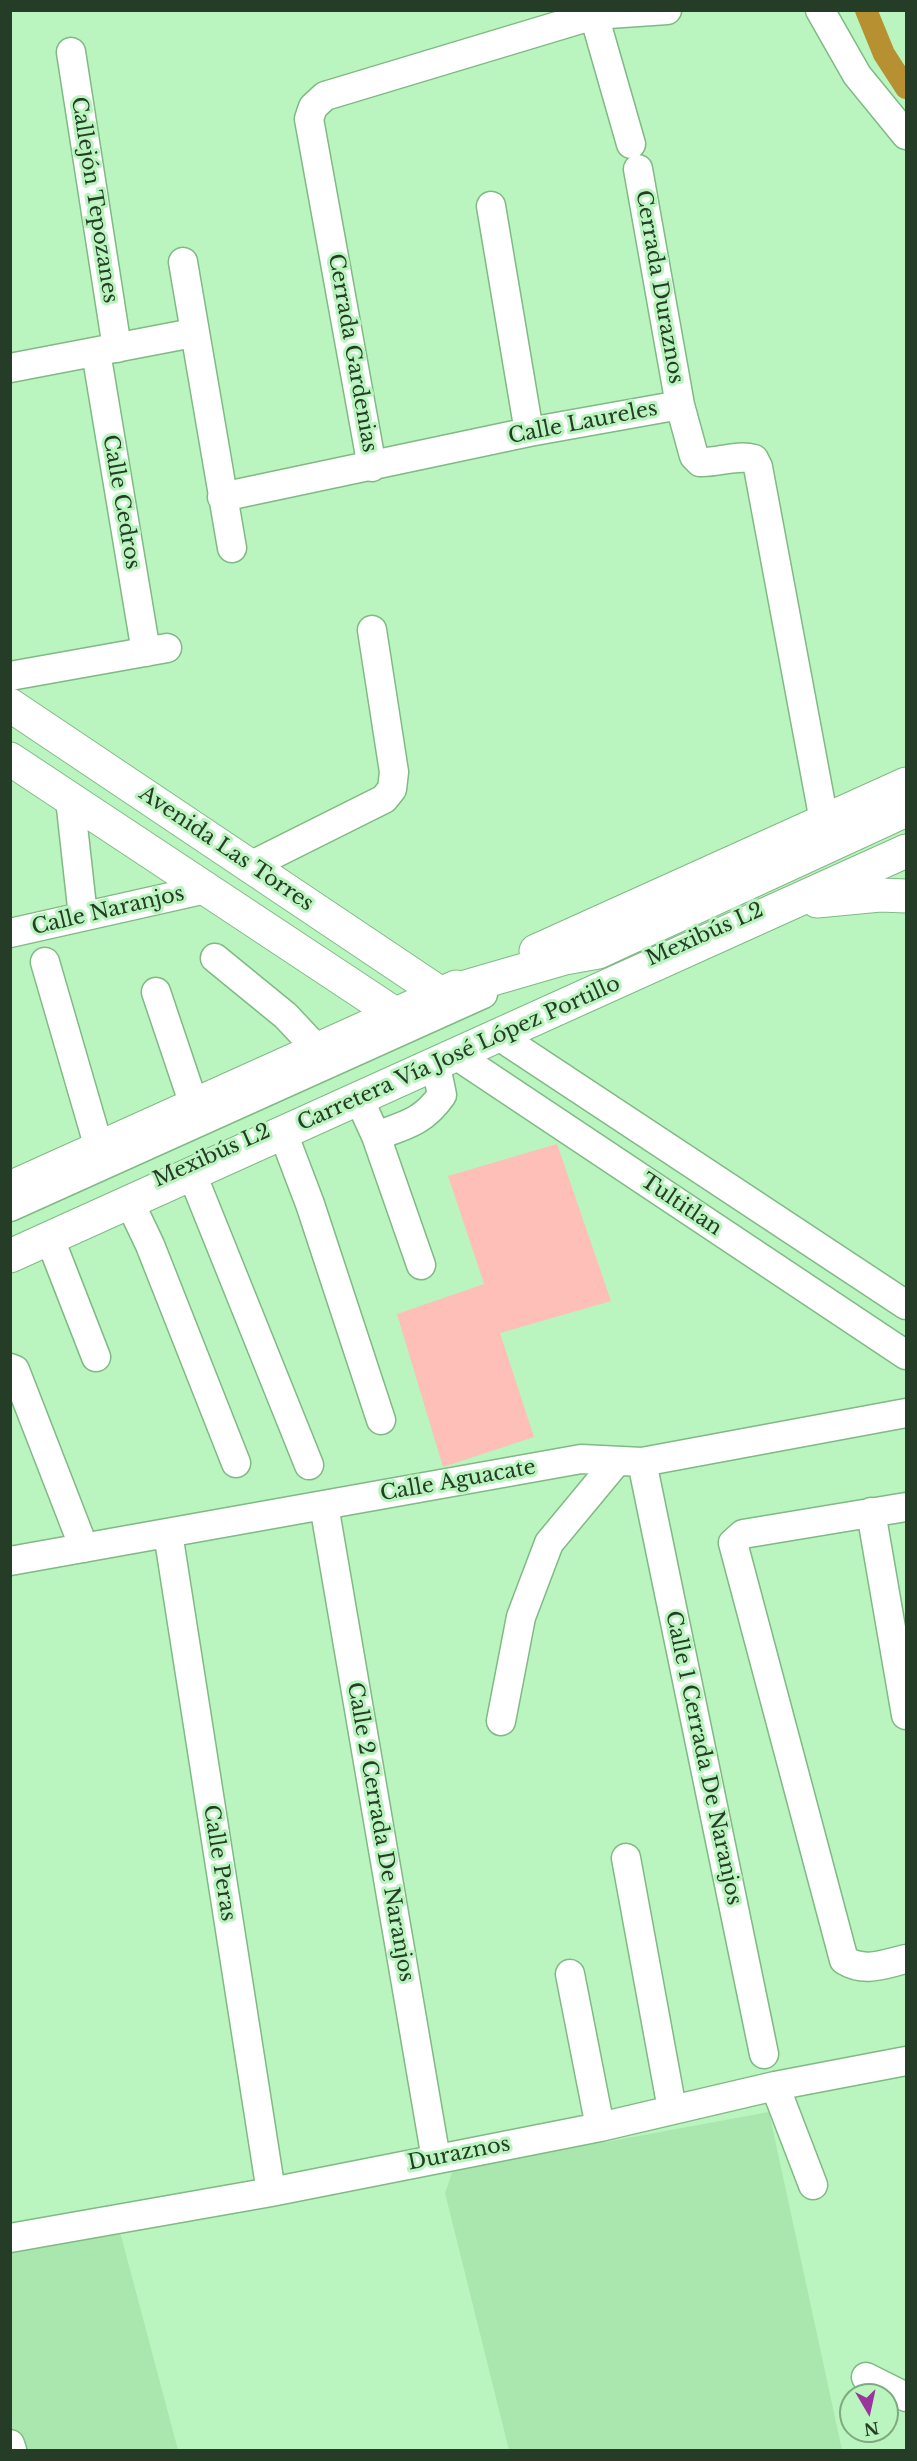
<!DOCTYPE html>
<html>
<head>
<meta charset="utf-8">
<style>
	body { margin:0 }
	#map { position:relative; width:917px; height:2461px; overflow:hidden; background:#baf4be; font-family:"Libre Baskerville",serif }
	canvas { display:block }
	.frame { position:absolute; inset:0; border:12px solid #253c27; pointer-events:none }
	.north { position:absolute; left:839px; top:2383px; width:60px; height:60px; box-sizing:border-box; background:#baf4be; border:2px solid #7eaa82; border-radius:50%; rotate:171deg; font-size:16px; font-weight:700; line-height:24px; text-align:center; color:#253c27 }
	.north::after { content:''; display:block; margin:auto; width:21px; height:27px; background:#99359c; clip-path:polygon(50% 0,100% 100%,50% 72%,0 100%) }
</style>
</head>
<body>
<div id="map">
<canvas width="917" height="2461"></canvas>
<div class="frame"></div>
<div class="north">N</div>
</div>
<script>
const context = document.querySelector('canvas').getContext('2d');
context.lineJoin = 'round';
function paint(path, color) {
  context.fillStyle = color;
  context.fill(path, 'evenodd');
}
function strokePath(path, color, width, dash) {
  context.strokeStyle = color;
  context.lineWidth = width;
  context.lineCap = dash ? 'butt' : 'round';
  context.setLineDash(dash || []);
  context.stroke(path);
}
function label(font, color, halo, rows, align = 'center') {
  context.font = font + ' "Libre Baskerville",serif';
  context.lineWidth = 6;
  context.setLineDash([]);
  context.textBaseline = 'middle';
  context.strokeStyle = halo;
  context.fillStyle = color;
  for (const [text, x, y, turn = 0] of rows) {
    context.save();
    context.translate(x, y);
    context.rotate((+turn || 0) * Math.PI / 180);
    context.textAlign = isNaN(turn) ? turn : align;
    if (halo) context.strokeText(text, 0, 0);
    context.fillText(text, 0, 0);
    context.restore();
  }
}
paint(new Path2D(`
	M769,2112L842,2450H509L445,2193L453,2170Z
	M120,2232L178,2450H11V2253Z`), '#a9e7ae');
paint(new Path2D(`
	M557,1144L611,1301L500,1333L534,1437L443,1467L397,1314L484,1284L448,1176Z`), '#febfb8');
strokePath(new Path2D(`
	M866,10L884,54L906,88`), '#b69031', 22);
const minor = new Path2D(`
	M595,10L594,15L631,144
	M820,10L857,75L906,135
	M71,52L117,348
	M638,169L680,405L694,456L700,462C718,463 737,454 754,459L758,467L824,821
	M491,206L529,432
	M183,262L232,548
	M96,352L146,652
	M10,368L193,333
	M372,467L309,119L313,107L325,96L594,15L667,10
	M222,497L529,432L680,405
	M10,676L167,648
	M70,799L83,916
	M250,866L384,799L392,789L394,772L372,630
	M10,933L206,889
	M215,958L286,1016L330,1063
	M45,962L99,1148
	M156,992L194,1105
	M499,1036L906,1305
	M456,1055L906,1355
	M359,1099L376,1136L421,1265
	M283,1133L310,1204L381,1420
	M376,1136C406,1125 423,1122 442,1095L436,1066
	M192,1174L309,1465
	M130,1203L150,1245L236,1463
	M10,1207L483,994
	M50,1239L96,1357
	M10,1368L15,1370L84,1548
	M642,1462L764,2054
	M324,1505L436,2159
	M906,1507L743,1534L733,1543L844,1960C865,1973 884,1964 906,1959
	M871,1512L906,1715
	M168,1533L271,2192
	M10,1561L581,1459L642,1462L906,1413
	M501,1721L521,1617L549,1543L617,1461
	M626,1858L672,2109
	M570,1974L600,2127
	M775,2086L813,2185
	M10,2238L271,2192L600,2127L775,2086L906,2061
	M866,2377L906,2397
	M10,2444L12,2450`);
const major = new Path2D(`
	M10,705L441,994L565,958L598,952L906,810
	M10,759L395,1014
	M817,901L880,895L906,896
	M536,951L906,784
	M10,1188L456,987
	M10,1256L906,851`);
strokePath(minor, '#81b986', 31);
strokePath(major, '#81b986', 35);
strokePath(minor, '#fff', 28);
strokePath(major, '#fff', 33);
label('21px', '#253c27', '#baf4be', [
	["Callejón Tepozanes",94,200,81],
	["Cerrada Duraznos",659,287,80],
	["Cerrada Gardenias",352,353,80],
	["Calle Laureles",583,423,-11],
	["Calle Cedros",121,502,80],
	["Avenida Las Torres",226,849,34],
	["Calle Naranjos",108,911,-13],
	["Mexibús L2",705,935,-24],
	["Carretera Vía José López Portillo",459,1054,-24],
	["Mexibús L2",212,1156,-24],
	["Tultitlan",681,1205,34],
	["Calle Aguacate",458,1481,-10],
	["Calle 1 Cerrada De Naranjos",703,1758,78],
	["Calle 2 Cerrada De Naranjos",380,1832,80],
	["Calle Peras",219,1863,81],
	["Duraznos",459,2154,-11]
]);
</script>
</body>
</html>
